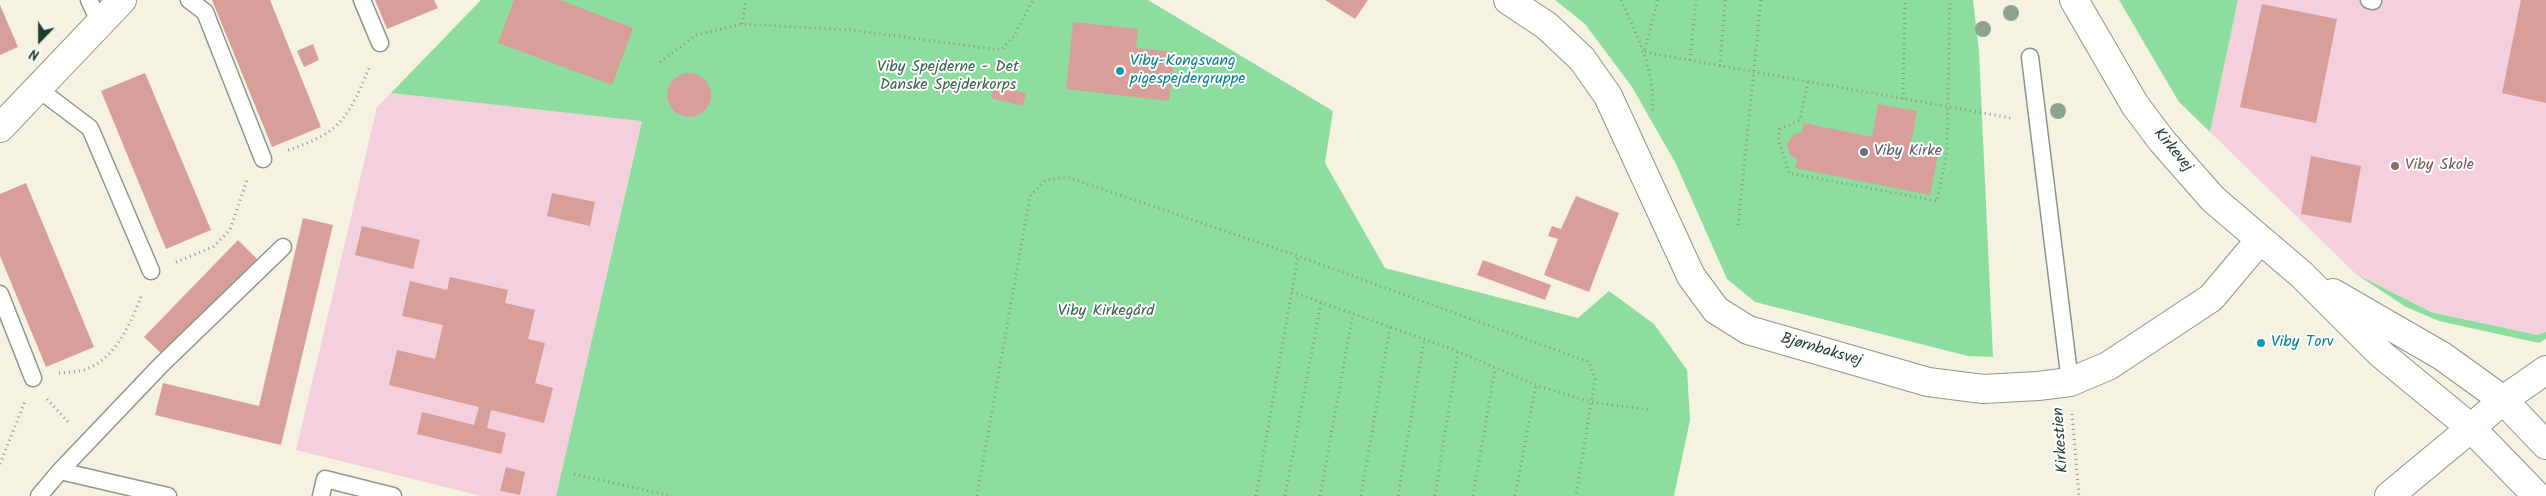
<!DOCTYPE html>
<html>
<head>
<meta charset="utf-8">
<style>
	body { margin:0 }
	#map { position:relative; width:2546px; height:496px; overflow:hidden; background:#f5f2e2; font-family:Kalam,sans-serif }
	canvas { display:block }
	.north { position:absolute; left:15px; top:15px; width:50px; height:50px; -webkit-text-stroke:4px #fff; paint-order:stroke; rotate:202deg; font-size:14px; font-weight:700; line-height:20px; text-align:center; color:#1f3d34 }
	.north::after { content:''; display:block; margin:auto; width:18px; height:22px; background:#1f3d34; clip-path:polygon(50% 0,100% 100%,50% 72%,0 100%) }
</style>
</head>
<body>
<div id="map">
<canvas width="2546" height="496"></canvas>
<div class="north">N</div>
</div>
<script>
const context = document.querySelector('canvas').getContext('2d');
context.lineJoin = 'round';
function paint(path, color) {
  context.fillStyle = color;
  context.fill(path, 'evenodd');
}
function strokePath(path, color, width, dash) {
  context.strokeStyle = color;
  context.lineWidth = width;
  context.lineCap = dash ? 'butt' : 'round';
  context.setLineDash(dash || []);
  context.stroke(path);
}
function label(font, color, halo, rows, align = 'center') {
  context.font = font + ' Kalam,sans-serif';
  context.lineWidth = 4;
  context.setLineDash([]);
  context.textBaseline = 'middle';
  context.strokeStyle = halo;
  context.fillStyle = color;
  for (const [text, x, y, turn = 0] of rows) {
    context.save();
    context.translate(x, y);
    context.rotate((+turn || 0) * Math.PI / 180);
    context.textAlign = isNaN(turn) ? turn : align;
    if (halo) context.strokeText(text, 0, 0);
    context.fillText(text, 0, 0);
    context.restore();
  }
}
paint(new Path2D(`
	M2238,0H2546V332L2537,335L2431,312L2356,274L2210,132Z
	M391,93L642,120L556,496H481L296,450L377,107Z`), '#f4cfde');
paint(new Path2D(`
	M481,0H1148L1333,111L1325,163L1385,268L1578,318L1609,291L1654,324L1687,370L1690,420L1674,496H556L642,121L391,93Z
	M1555,0H1973L1979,51L1993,357L1968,356L1755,302L1727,279L1676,164L1632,87L1585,24Z
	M2119,0H2238L2210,132L2179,102Z
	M2356,274L2431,312L2537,335L2546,332V339L2539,343L2439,321L2406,307Z`), '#8dde9e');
paint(new Path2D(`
	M212,0H270L321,127L272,147Z
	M375,0H434L438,8L387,29Z
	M514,0H560L633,28L612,85L498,43Z
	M1325,0H1368L1355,19Z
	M2521,0H2546V103L2502,93Z
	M2262,4L2337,19L2316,123L2240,107Z
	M0,5L18,47L0,55Z
	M1073,22L1138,29L1136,48L1175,52L1169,101L1066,89Z
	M313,44L319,60L304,67L297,51Z
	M145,73L211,230L166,249L101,91Z
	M667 95a22 22 0 1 1 44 0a22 22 0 1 1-44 0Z
	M994,86L1026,93L1023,106L991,98Z
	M1878,104L1917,111L1911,143L1939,149L1930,195L1795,168L1797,159L1790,155L1787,144L1794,134L1802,132L1804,123L1872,137Z
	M2311,156L2361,166L2351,223L2301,214Z
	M26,183L94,347L46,367L0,256V194Z
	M552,193L595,202L590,226L547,216Z
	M1576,196L1619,213L1589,292L1544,275L1558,239L1548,236L1552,226L1561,229Z
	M303,218L333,225L281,445L155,415L163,383L259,406Z
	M362,226L420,240L413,269L355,255Z
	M238,240L259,261L165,357L144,337Z
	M1483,260L1551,285L1545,300L1477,275Z
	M450,277L508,290L505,303L535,310L528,339L545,343L535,383L553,388L544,423L491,410L487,428L506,433L501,454L417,434L422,412L474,425L479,407L389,385L397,350L435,359L443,325L402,316L410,281L447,290Z
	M506,467L525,472L520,495L500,491Z`), '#d89e99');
const service = new Path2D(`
	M89,0L100,23
	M189,0L205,12L263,159
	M362,0L380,43
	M2369,0L2373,1
	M2030,57L2070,382
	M37,88L90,128L151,271
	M0,294L33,378
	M60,471L161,365L283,247
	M39,496L60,471L168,496
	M321,496L325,479L393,496`);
const minor = new Path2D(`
	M1508,0L1547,26L1582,59L1608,96L1691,276L1716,310L1748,330L1928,382L1983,389L2038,386L2070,382L2108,366L2211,298L2259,241
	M2074,0L2135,105L2162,141L2213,199L2302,275L2381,354L2471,428L2503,400L2546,370
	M0,128L122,0
	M2333,293L2442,356L2503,400`);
const tertiary = new Path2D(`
	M2503,400L2546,445
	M2389,496L2471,428L2537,496`);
strokePath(service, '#8a988b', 19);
strokePath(minor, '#8a988b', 30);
strokePath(tertiary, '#8a988b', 30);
strokePath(new Path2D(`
	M1621,0C1637,35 1657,74 1652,114
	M1658,0L1644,52L2011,118
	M742,24L746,0
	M1690,60L1696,0
	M660,62L696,35L742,24L850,30L1001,50L1013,37L1033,0
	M1720,66L1725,0
	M1808,82L1800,120L1780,129L1778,138L1789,173L1937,201L1947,150L1950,0
	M1903,99L1905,0
	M288,150C343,132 348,117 370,66
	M1738,225L1761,0
	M176,262L213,247L230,230L247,180
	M1292,292L1449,348L1536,385L1591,402L1651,410
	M59,373C67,372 79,372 87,369C117,357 131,322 142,294
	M47,399L70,424
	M2072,414L2079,496
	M0,464L25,401
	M574,474L672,496
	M977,496L1030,196L1046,180L1067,177L1298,256L1589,362L1595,379L1576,496
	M1256,496L1298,256
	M1285,496L1321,302
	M1320,496L1353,314
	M1361,496L1390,327
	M1398,496L1424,340
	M1435,496L1458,352
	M1473,496L1495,369
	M1515,496L1536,385`), '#8a988b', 3, [1, 4]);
strokePath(service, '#fff', 16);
strokePath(minor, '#fff', 28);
strokePath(tertiary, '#fff', 28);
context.fillStyle = '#8ea491';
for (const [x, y] of [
	[2011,13],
	[1983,29],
	[2058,111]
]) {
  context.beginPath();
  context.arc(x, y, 8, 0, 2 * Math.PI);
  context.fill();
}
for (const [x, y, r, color] of [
	[1120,71,5,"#0f9aa8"],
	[1864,152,5,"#6b7280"],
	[2395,166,5,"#8d6e63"],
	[2261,343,5,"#0f9aa8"]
]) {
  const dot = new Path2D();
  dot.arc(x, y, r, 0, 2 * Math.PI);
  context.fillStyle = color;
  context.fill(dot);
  strokePath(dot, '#fff', 2);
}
label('16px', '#0d838f', '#fff', [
	["Viby-Kongsvang",1130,62],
	["pigespejdergruppe",1130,80],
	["Viby Torv",2271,343]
], 'left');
label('16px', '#3a654e', '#fff', [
	["Viby Spejderne - Det",948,68],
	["Danske Spejderkorps",948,86],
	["Viby Kirkegård",1106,312]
]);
label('16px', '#1f3d34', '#fff', [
	["Kirkevej",2172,151,50],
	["Bjørnbaksvej",1821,351,16],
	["Kirkestien",2062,440,-94]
]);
label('16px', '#5b616d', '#fff', [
	["Viby Kirke",1874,152]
], 'left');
label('16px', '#785e54', '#fff', [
	["Viby Skole",2405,166]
], 'left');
</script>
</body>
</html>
